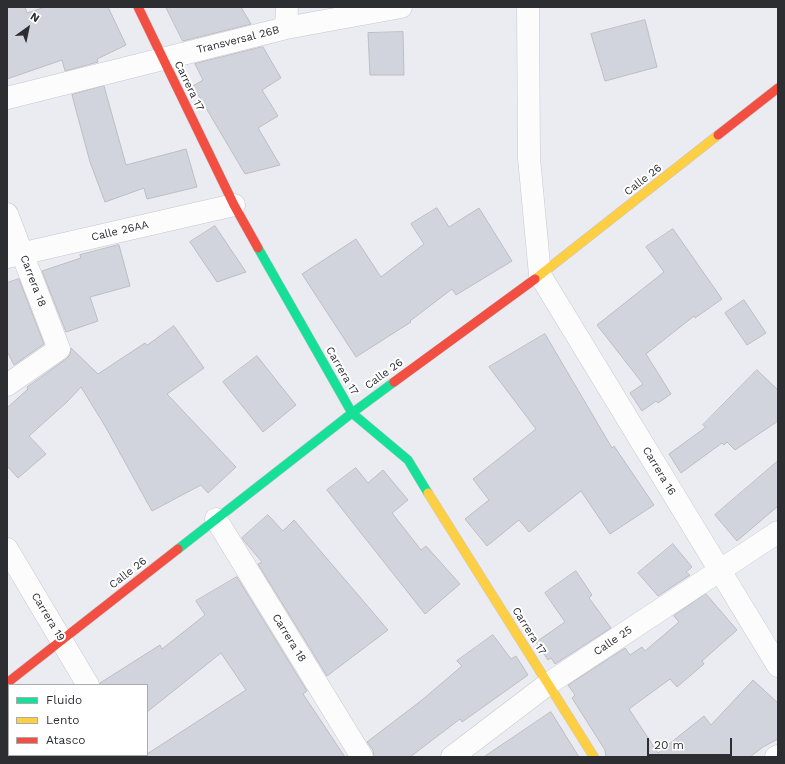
<!DOCTYPE html>
<html>
<head>
<meta charset="utf-8">
<style>
	body { margin:0 }
	#map { position:relative; width:785px; height:764px; overflow:hidden; background:#eaecf1; font-family:"Work Sans",sans-serif }
	canvas { display:block }
	.frame { position:absolute; inset:0; border:8px solid #2d2e31; pointer-events:none }
	.legend { position:absolute; left:8px; top:684px; width:140px; height:72px; box-sizing:border-box; background:#fff; border:1px solid #ababad; margin:0; padding:5px 7px; list-style:none; font-size:12px; color:#2d2e31 }
	.legend li { display:flex; align-items:center; gap:8px; height:20px }
	.legend b { width:20px; border:1px solid #ababad }
	.north { position:absolute; left:8px; top:8px; width:40px; height:40px; -webkit-text-stroke:3px #fff; paint-order:stroke; rotate:33deg; font-size:11px; font-weight:700; line-height:16px; text-align:center; color:#2d2e31 }
	.north::after { content:''; display:block; margin:auto; width:14px; height:18px; background:#2d2e31; clip-path:polygon(50% 0,100% 100%,50% 72%,0 100%) }
	.scale { position:absolute; left:647px; top:738px; width:85px; height:18px; box-sizing:border-box; border:2px solid #2d2e31; border-top:0; padding-left:5px; font-size:12px; line-height:14px; white-space:nowrap; color:#2d2e31; -webkit-text-stroke:3px #fff; paint-order:stroke }
</style>
</head>
<body>
<div id="map">
<canvas width="785" height="764"></canvas>
<div class="frame"></div>
<ul class="legend">
<li><b style="height:5px;background:#16e098"></b>Fluido</li>
<li><b style="height:5px;background:#ffcf43"></b>Lento</li>
<li><b style="height:5px;background:#f24e42"></b>Atasco</li>
</ul>
<div class="north">N</div>
<div class="scale">20 m</div>
</div>
<script>
const context = document.querySelector('canvas').getContext('2d');
context.lineJoin = 'round';
function paint(path, color) {
  context.fillStyle = color;
  context.fill(path, 'evenodd');
}
function strokePath(path, color, width, dash) {
  context.strokeStyle = color;
  context.lineWidth = width;
  context.lineCap = dash ? 'butt' : 'round';
  context.setLineDash(dash || []);
  context.stroke(path);
}
function label(font, color, halo, rows, align = 'center') {
  context.font = font + ' "Work Sans",sans-serif';
  context.lineWidth = 4;
  context.setLineDash([]);
  context.textBaseline = 'middle';
  context.strokeStyle = halo;
  context.fillStyle = color;
  for (const [text, x, y, turn = 0] of rows) {
    context.save();
    context.translate(x, y);
    context.rotate((+turn || 0) * Math.PI / 180);
    context.textAlign = isNaN(turn) ? turn : align;
    if (halo) context.strokeText(text, 0, 0);
    context.fillText(text, 0, 0);
    context.restore();
  }
}
const building = new Path2D(`
	M7,7H25L27,13L45,7H108L126,45L97,59L98,62L65,71L62,60L7,79Z
	M166,7H241L251,24L183,41Z
	M645,20L657,67L605,81L591,34Z
	M403,32L404,75H370L368,33Z
	M263,47L281,78L262,90L278,116L258,128L280,165L245,174L193,86L203,80L195,64Z
	M104,86L126,165L186,149L197,187L147,199L144,188L105,202L90,162L72,95Z
	M437,208L449,227L479,208L512,261L456,295L452,289L410,321L411,322L356,357L302,274L356,239L381,277L424,244L411,224Z
	M215,226L246,272L217,282L190,242Z
	M673,229L722,299L695,318L694,316L646,354L671,394L658,403L656,401L642,411L630,393L643,384L597,325L664,272L646,247Z
	M119,245L130,286L90,297L98,321L66,332L42,271L81,258L80,255Z
	M19,279L44,344L14,365L7,351V283Z
	M744,300L766,333L747,345L725,313Z
	M174,326L204,368L167,394L236,467L208,493L201,485L152,511L105,426L81,387L67,402L29,436L46,454L18,478L7,466V408L28,389L27,387L66,359L70,355L71,348L98,374L145,343L147,345Z
	M545,334L612,448L614,446L654,505L610,534L581,491L529,532L519,520L487,546L465,519L489,500L473,479L536,429L489,367Z
	M257,356L296,405L263,432L223,382Z
	M757,370L778,390V421L735,450L727,442L724,445L722,443L681,473L669,454L706,427L703,425Z
	M778,461V506L737,541L715,515Z
	M356,468L368,483L383,470L408,500L392,513L421,550L426,546L460,584L425,614L327,490Z
	M268,515L283,531L294,520L388,630L327,676L258,564L262,562L245,542L242,538Z
	M673,544L692,567L686,572L690,575L658,596L638,573Z
	M576,571L592,595L589,598L611,628L555,664L551,658L548,660L536,642L565,622L545,593Z
	M237,577L307,691L303,694L345,757H143V756L147,755V754L246,690L221,653L147,712V685H100V683L160,645L162,649L205,615L196,601Z
	M706,594L737,630L702,661L704,664L677,687L670,679L629,709L658,753L704,716L711,725L753,680L778,703V739L763,747L750,757H606L605,750L572,698L575,695L568,685L625,648L630,655L642,647L645,651L679,622L674,616Z
	M493,635L511,659L516,656L528,675L462,722L460,719L410,757H374L373,750L367,742L422,700L462,666L457,661Z
	M551,712L579,757H484Z`);
paint(building, '#d1d4dd');
strokePath(building, '#bcbec2', 1);
const street = new Path2D(`
	M528,7L529,158L540,275L778,666
	M286,28L287,7
	M7,98L286,28L401,7
	M7,214L59,349L7,385
	M7,257L234,205
	M216,519L362,757
	M7,549L88,685
	M130,755L131,757
	M452,757L548,684L778,532
	M776,757L778,756`);
const fast = new Path2D(`
	M258,248L352,413L408,460L428,493
	M178,549L352,413L394,382`);
const slow = new Path2D(`
	M535,279L718,135
	M428,493L594,757`);
const jam = new Path2D(`
	M138,7L234,205L258,248
	M718,135L778,88
	M394,382L535,279
	M7,683L178,549`);
strokePath(street, '#c6c8cc', 23);
strokePath(fast, '#c6c8cc', 10);
strokePath(slow, '#c6c8cc', 10);
strokePath(jam, '#c6c8cc', 10);
strokePath(street, '#fcfcfd', 22);
strokePath(fast, '#16e098', 9);
strokePath(slow, '#ffcf43', 9);
strokePath(jam, '#f24e42', 9);
label('11px', '#2d2e31', '#fff', [
	["Transversal 26B",238,40,-14],
	["Carrera 17",189,86,64],
	["Calle 26",643,180,-38],
	["Calle 26AA",120,231,-13],
	["Carrera 18",33,281,69],
	["Carrera 17",342,371,60],
	["Calle 26",384,374,-36],
	["Carrera 16",659,471,59],
	["Calle 26",128,573,-38],
	["Carrera 19",48,617,59],
	["Carrera 17",529,631,58],
	["Carrera 18",289,638,58],
	["Calle 25",613,641,-34]
]);
</script>
</body>
</html>
